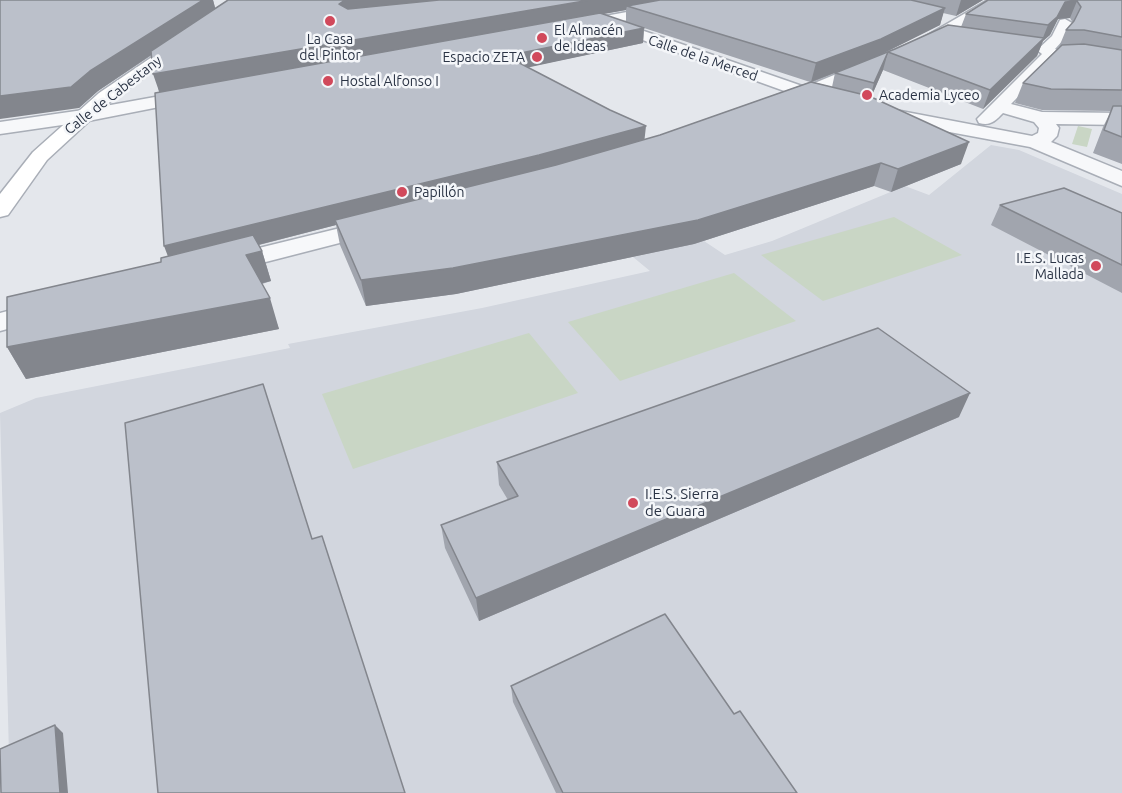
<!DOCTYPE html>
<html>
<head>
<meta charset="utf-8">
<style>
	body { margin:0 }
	canvas { display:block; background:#e4e7ec }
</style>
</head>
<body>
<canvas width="1122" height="793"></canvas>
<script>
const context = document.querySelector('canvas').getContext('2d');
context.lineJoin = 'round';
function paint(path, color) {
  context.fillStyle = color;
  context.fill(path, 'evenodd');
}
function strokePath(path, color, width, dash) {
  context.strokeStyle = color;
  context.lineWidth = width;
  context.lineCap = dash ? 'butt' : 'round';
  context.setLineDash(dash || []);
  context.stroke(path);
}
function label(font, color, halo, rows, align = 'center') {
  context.font = font + ' Ubuntu,sans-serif';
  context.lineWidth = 5;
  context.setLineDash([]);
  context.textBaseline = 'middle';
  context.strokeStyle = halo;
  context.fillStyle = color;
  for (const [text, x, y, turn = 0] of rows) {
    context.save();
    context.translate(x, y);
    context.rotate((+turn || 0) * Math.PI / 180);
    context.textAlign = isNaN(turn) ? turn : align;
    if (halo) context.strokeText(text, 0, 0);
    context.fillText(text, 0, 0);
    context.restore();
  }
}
paint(new Path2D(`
	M991,145L1019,150L1122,194V793H10L0,413L36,398L290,348L288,344L482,308L650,271L633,257L704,241L725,255L772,241L905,186L929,195Z`), '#d2d6de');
paint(new Path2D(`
	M1078,126L1092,129L1087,147L1072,144Z
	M894,217L962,255L823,301L761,255Z
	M734,273L796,321L620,381L568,322Z
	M529,333L578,393L353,469L322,394Z`), '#c9d6c5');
const street = new Path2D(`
	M693,0H720L714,4L618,22L805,87L921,39L988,0H1003L931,45L821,93L823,96L820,100L807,99L783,108L777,107L774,103L777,99L790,93L601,25L572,30L565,26L572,22Z
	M1065,19L1072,23L1065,38L1055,49L1060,51L1076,50L1122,58V68L1076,60L1053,61L1011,104L1042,112L1122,113V125L1056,124L1059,128L1057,136L1051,142L1122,171V186L1030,147L885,120L878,118L876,114L878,110L885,108L1032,136L1038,133L1039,128L1034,122L1003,113C995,121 991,126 979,123L977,119L1042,54L1037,50L1052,36L1060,20Z
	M199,89L205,90L208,94L205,98L83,122L0,134V122L83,110Z
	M381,218L390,220L393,225L390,230L219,274L210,272L206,266L210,260Z
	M49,300L59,303L63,309L59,315L0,331V313Z`);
const secondary = new Path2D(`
	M236,0H251L111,101L47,160L8,215L0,217V194L33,152L99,93Z`);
strokePath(street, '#a9aeb7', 3);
strokePath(secondary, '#a9aeb7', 3);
paint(street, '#f7f8fa');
paint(secondary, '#fff');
paint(new Path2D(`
	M0,0H213L215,8L228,0H983L956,16L943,13L940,25L876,57L961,27L966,14L987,0H1122V164L1093,153L1103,127L1111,111L1042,110L1015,103L1023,83L1059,47L1066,30L1073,23L1070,18L1058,19L1050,35L1043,41L1037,56L983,109L883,70L871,97L961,164L891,192L874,186L694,244L456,294L366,306L340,245L336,225L259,245L262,251L271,281L262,284L279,329L26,379L7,347L161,262L168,256L159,92L152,55L98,91L79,108ZM626,10V22L602,14ZM644,28L810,82L660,135L645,140L528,67L643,43ZM862,62L835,73L832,87L813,82Z
	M1000,205L1122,213V293L991,225Z
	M959,417L479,621L445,548L441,525L508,500L499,485L497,462Z
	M511,686L734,714L797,793H556L513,702Z`), '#a1a5ae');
paint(new Path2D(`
	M203,0H213L216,11L98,91L79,108L0,119V96L90,71Z
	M345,0H476L351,14L339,4Z
	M590,0H681L627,6L626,10L160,94L153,74Z
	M961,0H983L956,16Z
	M1077,1L1070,18L1058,19L1050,35L1043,41L1037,56L983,109L990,90L1042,40L1048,25L1065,2Z
	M945,8L940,25L876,57L811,82L816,63Z
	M644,28L643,43L507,72L506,56Z
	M888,52L883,70L869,102L874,83Z
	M646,126L644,144L335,220L336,225L172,267L164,246Z
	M969,142L961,164L891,192L898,169Z
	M881,163L874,186L694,244L456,294L366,306L361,280Z
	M262,251L271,281L255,285L246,255Z
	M270,298L279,329L26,379L7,347Z
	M970,393L959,417L479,621L476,598Z
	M55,725L63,733L68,793H60Z`), '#83868d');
const building = new Path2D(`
	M0,0H203L90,71L71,87L0,96Z
	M228,0H345L339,4L348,9L439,0H590L153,74L151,51Z
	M660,0H911L945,8L881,39L816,63L627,6Z
	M988,0H1122V37L1084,30H1066L1074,21L1081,7L1077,1L1065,2L1057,17L1048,25L966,14Z
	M600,13L644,28L506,56L610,110L646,126L539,155L164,246L155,93Z
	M948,25L1044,38L990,90L888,52L874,83L835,73L895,49Z
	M1084,44L1122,50V90L1051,89L1023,83L1062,45Z
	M811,82L869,96L969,142L898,169L881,163L698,220L453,268L361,280L335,220L556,165L660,135Z
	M1113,106H1122V137L1104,130Z
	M1064,188L1122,213V265L1000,205Z
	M253,235L262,251L246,255L270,298L7,347V297L161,262V258Z
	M878,328L970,393L476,598L441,525L518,496L497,462Z
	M263,384L312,539L322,536L405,793H158L125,423Z
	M665,614L734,714L740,711L797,793H563L511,686Z
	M55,725L60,793H1L0,749Z`);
paint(building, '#bbc0ca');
strokePath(building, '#83868d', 1.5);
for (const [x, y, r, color] of [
	[330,21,6,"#d1495b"],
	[542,38,6,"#d1495b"],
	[537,57,6,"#d1495b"],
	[328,81,6,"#d1495b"],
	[867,95,6,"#d1495b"],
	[402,192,6,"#d1495b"],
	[1096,266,6,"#d1495b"],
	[633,503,6,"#d1495b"]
]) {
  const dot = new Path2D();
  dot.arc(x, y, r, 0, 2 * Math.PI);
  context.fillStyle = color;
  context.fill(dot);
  strokePath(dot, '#f4f6f9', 2);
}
label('14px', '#2b3445', '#f4f6f9', [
	["El Almacén",554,30],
	["de Ideas",554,46],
	["La Casa",330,39,"center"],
	["del Pintor",330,55,"center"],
	["Espacio ZETA",525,57,"right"],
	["Hostal Alfonso I",340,81],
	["Academia Lyceo",879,95],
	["Papillón",414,192],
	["I.E.S. Lucas",1084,258,"right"],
	["Mallada",1084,274,"right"]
], 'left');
label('14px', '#2b3445', '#f4f6f9', [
	["Calle de la Merced",703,58,19],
	["Calle de Cabestany",113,95,-38]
]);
label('15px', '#2b3445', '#f4f6f9', [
	["I.E.S. Sierra",645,494],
	["de Guara",645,511]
], 'left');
</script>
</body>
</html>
